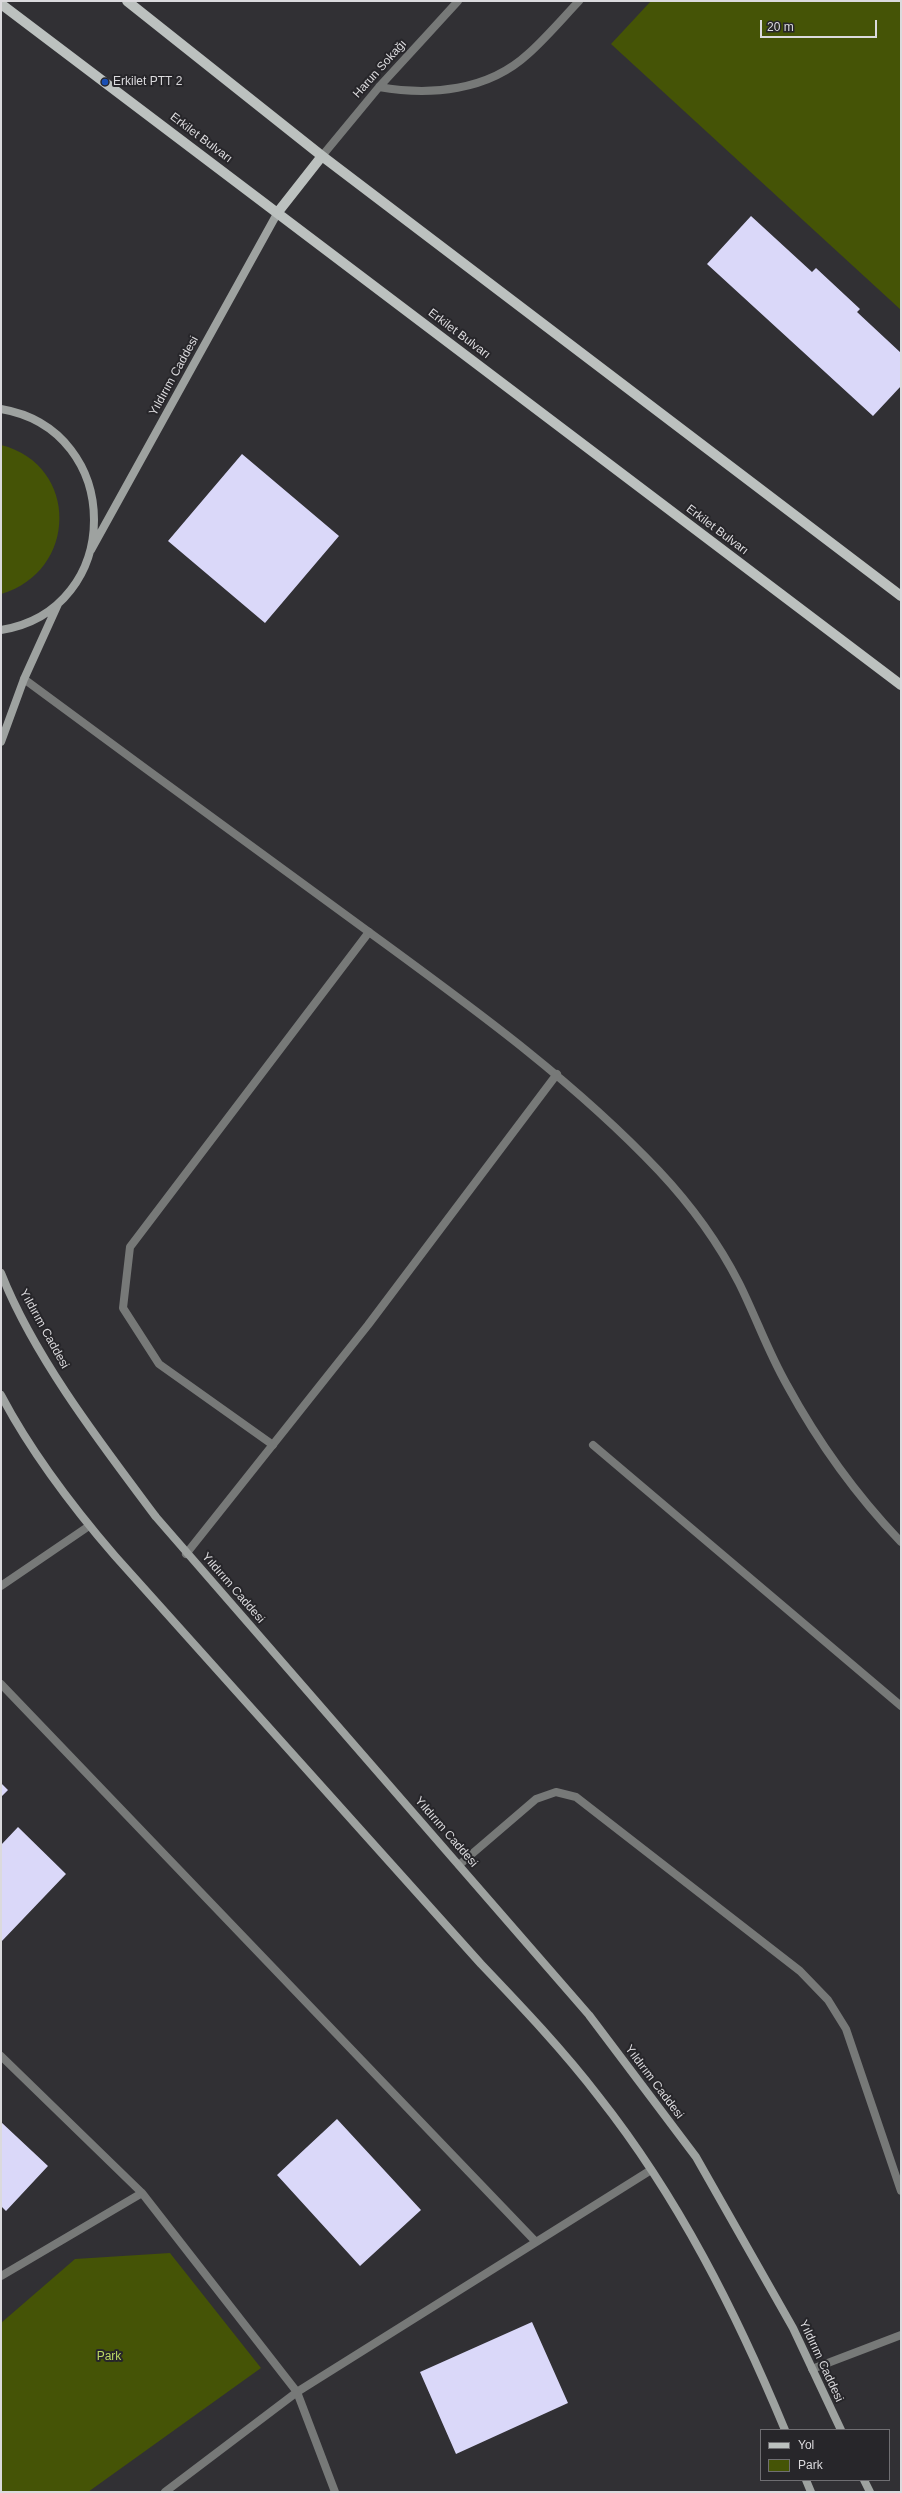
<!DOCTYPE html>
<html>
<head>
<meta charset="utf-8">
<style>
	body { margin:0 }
	#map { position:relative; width:902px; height:2493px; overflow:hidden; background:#313034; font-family:Helvetica,sans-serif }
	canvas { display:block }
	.frame { position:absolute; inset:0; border:2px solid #dbdadd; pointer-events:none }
	.legend { position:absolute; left:760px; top:2429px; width:130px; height:52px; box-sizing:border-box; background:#27262a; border:1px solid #6f6e72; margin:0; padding:5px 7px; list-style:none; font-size:12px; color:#dbdadd }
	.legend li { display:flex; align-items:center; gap:8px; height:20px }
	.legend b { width:20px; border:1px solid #6f6e72 }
	.scale { position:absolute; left:760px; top:20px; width:117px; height:18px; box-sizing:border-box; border:2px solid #dbdadd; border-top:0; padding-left:5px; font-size:12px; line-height:14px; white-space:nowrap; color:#dbdadd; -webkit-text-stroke:3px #27262a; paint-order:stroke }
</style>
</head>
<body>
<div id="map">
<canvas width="902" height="2493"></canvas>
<div class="frame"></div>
<ul class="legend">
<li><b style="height:5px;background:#bcc1bf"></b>Yol</li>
<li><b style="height:11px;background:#455406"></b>Park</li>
</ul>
<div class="scale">20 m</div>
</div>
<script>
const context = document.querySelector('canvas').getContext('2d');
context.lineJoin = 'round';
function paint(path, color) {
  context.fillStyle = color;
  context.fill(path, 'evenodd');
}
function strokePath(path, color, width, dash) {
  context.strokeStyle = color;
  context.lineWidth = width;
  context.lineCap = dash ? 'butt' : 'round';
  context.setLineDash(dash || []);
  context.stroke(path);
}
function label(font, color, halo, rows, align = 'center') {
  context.font = font + ' Helvetica,sans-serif';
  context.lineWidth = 4;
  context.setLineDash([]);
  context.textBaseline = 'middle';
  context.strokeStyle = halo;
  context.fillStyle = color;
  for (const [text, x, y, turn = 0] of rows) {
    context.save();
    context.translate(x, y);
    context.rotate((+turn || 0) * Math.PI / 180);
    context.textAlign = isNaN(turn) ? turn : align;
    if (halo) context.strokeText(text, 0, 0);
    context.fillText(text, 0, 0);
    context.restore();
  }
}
paint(new Path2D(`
	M651,1H901V310L611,44Z
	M1,445C80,465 78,572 1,594Z
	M170,2253L261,2368L88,2492H1V2323L75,2259Z`), '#455406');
paint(new Path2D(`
	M751,216L812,272L816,268L860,309L857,312L901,353V386L873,416L707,264Z
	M242,454L339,536L265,623L168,541Z
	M1,1783L8,1790L1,1797Z
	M18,1827L66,1874L1,1942V1845Z
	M337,2119L421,2210L360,2266L277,2175Z
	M1,2122L48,2166L6,2211L1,2206Z
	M532,2322L568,2403L456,2454L420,2372Z`), '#dad8f9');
strokePath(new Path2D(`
	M273,1445L159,1364L123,1308L130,1247L369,932`), '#777978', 8);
strokePath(new Path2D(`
	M379,87C430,96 488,91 528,54C546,38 562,19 579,1
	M322,156L379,87L458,1
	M24,679C135,761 247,843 358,924C463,1001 569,1076 659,1171C690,1204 718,1242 739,1283C756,1317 768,1352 787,1385C818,1442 857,1496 901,1542
	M593,1445L901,1706
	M186,1554L368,1325L557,1074
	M1,1586L89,1526
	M1,1684L536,2242
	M459,1865L536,1799L556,1792L576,1797L800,1971L828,2000L846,2029L901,2191
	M1,2056L142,2193L297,2392L335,2492
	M1,2276L142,2193
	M812,2369L901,2335
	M165,2492L297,2392L651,2170`), '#777978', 8);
strokePath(new Path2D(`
	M1,409C125,430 125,610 1,630
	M91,550L278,212
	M1,742L24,679L58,604
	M1,1273C34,1357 102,1445 156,1517L589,2015L696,2157L793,2328L841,2430
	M1,1395C32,1454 72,1506 115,1556L481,1964C522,2007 563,2050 599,2097C678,2197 736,2312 785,2430
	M806,2480L811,2492
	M864,2480L870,2492`), '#9ea2a0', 8);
strokePath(new Path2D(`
	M127,1L322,156L901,596
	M1,4L901,685
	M278,212L322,156`), '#bcc1bf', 10);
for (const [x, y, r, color] of [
	[105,82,4,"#1a4fb4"]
]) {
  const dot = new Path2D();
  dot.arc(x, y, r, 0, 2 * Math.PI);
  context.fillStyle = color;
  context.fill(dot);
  strokePath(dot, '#27262a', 1.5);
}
label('12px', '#dbdadd', '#27262a', [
	["Harun Sokağı",380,69,-48],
	["Erkilet Bulvarı",201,138,37],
	["Erkilet Bulvarı",459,334,37],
	["Yıldırım Caddesi",174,376,-61],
	["Erkilet Bulvarı",717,530,37],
	["Yıldırım Caddesi",44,1329,61],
	["Yıldırım Caddesi",233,1588,49],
	["Yıldırım Caddesi",446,1832,49],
	["Yıldırım Caddesi",654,2082,53],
	["Yıldırım Caddesi",821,2361,65]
]);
label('12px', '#dbdadd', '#27262a', [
	["Erkilet PTT 2",113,82]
], 'left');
label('12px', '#bad764', '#27262a', [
	["Park",109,2357]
]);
</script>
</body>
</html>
